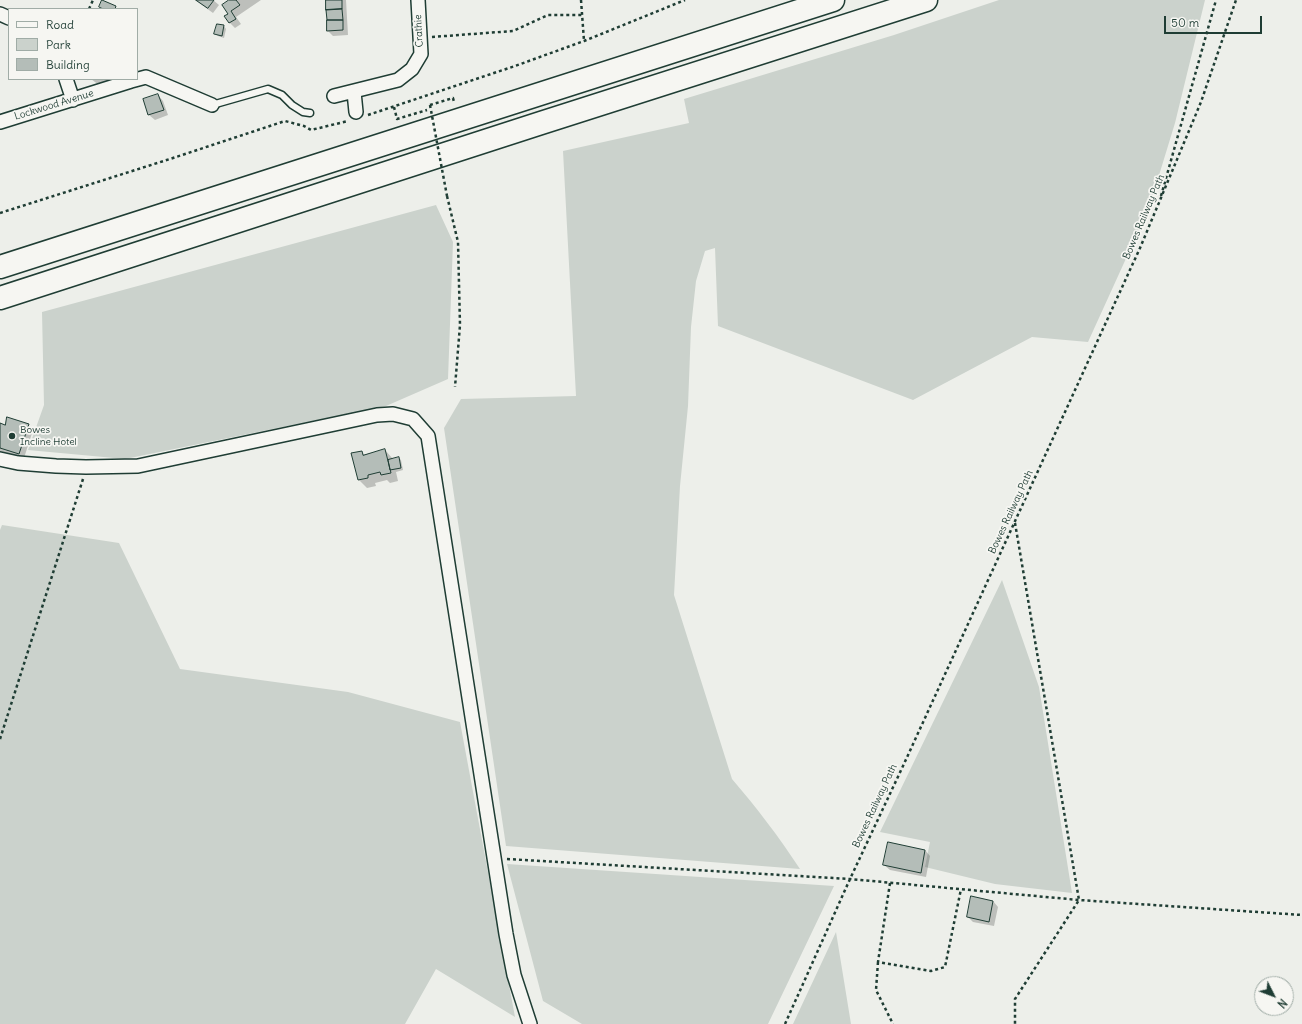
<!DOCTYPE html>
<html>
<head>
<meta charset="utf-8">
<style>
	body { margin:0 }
	#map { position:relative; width:1302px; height:1024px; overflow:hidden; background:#edefea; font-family:Delius,sans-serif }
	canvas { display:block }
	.legend { position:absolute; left:8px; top:8px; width:130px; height:72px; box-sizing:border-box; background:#f6f6f2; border:1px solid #a0aca6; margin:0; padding:5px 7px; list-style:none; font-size:12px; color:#1f3d34 }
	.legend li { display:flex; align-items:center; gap:8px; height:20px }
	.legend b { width:20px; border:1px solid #a0aca6 }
	.north { position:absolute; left:1254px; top:976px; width:40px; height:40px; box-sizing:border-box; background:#f6f6f2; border:1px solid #a0aca6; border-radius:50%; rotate:132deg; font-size:11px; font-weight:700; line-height:16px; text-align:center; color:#1f3d34 }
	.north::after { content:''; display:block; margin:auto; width:14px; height:18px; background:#1f3d34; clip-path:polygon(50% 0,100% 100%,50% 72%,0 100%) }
	.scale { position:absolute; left:1164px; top:16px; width:98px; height:18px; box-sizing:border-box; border:2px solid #1f3d34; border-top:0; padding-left:5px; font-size:12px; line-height:14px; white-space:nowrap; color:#1f3d34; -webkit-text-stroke:3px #f6f6f2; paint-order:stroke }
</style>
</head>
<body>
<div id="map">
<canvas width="1302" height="1024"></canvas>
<ul class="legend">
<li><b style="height:5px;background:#f6f6f2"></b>Road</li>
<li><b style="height:11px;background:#cbd2cc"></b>Park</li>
<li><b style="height:11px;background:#b4bdb8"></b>Building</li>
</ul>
<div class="north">N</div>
<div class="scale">50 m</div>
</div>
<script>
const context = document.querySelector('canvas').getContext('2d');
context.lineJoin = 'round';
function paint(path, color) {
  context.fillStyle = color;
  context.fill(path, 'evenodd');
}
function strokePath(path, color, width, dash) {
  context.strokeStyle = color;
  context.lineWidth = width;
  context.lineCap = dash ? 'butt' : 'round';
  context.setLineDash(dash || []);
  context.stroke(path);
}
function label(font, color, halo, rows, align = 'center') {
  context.font = font + ' Delius,sans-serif';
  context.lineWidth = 3.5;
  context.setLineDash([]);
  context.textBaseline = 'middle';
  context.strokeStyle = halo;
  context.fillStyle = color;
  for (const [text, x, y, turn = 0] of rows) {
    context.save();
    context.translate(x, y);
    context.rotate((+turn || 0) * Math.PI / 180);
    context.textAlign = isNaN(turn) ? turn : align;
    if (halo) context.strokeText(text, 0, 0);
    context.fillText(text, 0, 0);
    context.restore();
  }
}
paint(new Path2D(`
	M999,0H1205L1175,123L1149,208L1088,342L1032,337L913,400L718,326L715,248L705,251L696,281L691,327L688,406L680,486L674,595L732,779C757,808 779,837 800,869L506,846L444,428L461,399L576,396L563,151L689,123L684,99L894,35Z
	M436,205L453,242L448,379L386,406L125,459L28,450L44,405L42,312Z
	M2,525L119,543L180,669L348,692L460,722L515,1017L436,969L405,1024H0V530Z
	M1002,580L1039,687L1072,893L995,884L925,867L930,842L880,832Z
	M507,864L834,886L768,1024H582L543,1001Z
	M836,932L851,1024H793Z`), '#cbd2cc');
paint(new Path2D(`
	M195,0H213L219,5L213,13Z
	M231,0H261L236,17L241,24L235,28L230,23Z
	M327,0H346L348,35L333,36L328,31Z
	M217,25L224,26L226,29L224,38L218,36L215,34Z
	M91,79H112V81L99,85Z
	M158,95L163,101L168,115L155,120L149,115L144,100Z
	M0,424L5,426L28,425L33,430L24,458L0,451Z
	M385,450L393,459L399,458L401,460L403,470L396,472L398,481L390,483L387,480L375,483L376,486L367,488L359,480L361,452L365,455Z
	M925,850L930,856L926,877L890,870L884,865Z
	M993,901L998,907L994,926L973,922L968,917Z`), '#0003');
const building = new Path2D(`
	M102,0L116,6L115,9H103L99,7Z
	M196,0H214L208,8Z
	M229,0H236L240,5L231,11L236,19L229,23L224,16L228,14L222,5Z
	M326,0H342V9L326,10Z
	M342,9L343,20H327L326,10Z
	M327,20H343V30L327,31Z
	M217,24L224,25L222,36L214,34Z
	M158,94L164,110L148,115L143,99Z
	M7,417L29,424L19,454L0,448V423L5,425Z
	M385,449L391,473L381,475L380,472L368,475V478L358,480L351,453L362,451L363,455Z
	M399,457L401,468L390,470L388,460Z
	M888,842L925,850L921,873L883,865Z
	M971,896L993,901L989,922L967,917Z`);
paint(building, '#b4bdb8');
strokePath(building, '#1f3d34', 1);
const lane = new Path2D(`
	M212,105L268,89L282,95L292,105L303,112L310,113`);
const street = new Path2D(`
	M0,14L9,18
	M66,79L73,100
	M354,92L356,112
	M334,96L398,80L412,69L421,54L418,0
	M0,122L131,81L146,77L212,105
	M0,459L18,463L56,466L86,467L138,466L377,415L393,414L413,419L428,436L506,934L514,975L530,1024`);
const highway = new Path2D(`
	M0,267L833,0
	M0,298L541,123L926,0`);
strokePath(lane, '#1f3d34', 9);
strokePath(street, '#1f3d34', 16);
strokePath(highway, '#1f3d34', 25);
strokePath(new Path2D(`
	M581,0L584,41
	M89,9L93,0
	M432,37L513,31L548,15H582
	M430,105L453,98L454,102L453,103
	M394,107L397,119L427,110
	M368,115L515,66L584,41L685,0
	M447,196L458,242L460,325L455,387
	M1161,196L1216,0
	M0,213L173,158L285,121L304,126L311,130L348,121
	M1015,523L1079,900L1015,999V1024
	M0,739L83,479
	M507,859L850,879L1079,900L1302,915
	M890,883L878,962L931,971L945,967L961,889
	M878,962L876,990L893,1024
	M785,1024L850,879L903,766L1140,248L1201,102L1236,0`), '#1f3d34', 2.5, [3, 3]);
strokePath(lane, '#f6f6f2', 6);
strokePath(street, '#f6f6f2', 13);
strokePath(highway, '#f6f6f2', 22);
strokePath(new Path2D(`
	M430,105L447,196`), '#1f3d34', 2.5, [3, 3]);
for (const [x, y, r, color] of [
	[12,436,4,"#1f3d34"]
]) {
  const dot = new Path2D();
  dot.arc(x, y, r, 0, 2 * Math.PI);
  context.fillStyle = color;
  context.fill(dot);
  strokePath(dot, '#f6f6f2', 1.5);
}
label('10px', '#1f3d34', '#f6f6f2', [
	["Crathie",419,31,-93],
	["Lockwood Avenue",54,105,-17],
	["Bowes Railway Path",1144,217,-67],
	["Bowes Railway Path",1011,512,-65],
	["Bowes Railway Path",875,806,-65]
]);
label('10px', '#1f3d34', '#f6f6f2', [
	["Bowes",20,430],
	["Incline Hotel",20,442]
], 'left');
</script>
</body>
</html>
